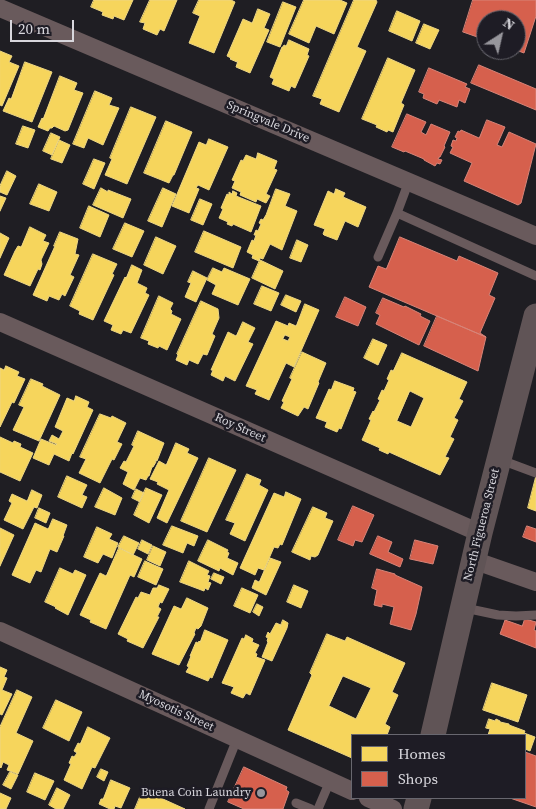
<!DOCTYPE html>
<html>
<head>
<meta charset="utf-8">
<style>
	body { margin:0 }
	#map { position:relative; width:536px; height:809px; overflow:hidden; background:#1f1e23; font-family:"Source Serif 4",serif }
	canvas { display:block }
	.legend { position:absolute; left:351px; top:734px; width:175px; height:65px; box-sizing:border-box; background:#1e1c25; border:1px solid #68676f; margin:0; padding:6px 9px; list-style:none; font-size:15px; color:#d8d7dd }
	.legend li { display:flex; align-items:center; gap:10px; height:25px }
	.legend b { width:25px; border:1px solid #68676f }
	.north { position:absolute; left:476px; top:10px; width:50px; height:50px; box-sizing:border-box; background:#1e1c25; border:1px solid #68676f; border-radius:50%; rotate:35deg; font-size:14px; font-weight:700; line-height:20px; text-align:center; color:#d8d7dd }
	.north::after { content:''; display:block; margin:auto; width:18px; height:22px; background:#97969c; clip-path:polygon(50% 0,100% 100%,50% 72%,0 100%) }
	.scale { position:absolute; left:10px; top:20px; width:64px; height:22px; box-sizing:border-box; border:2px solid #d8d7dd; border-top:0; padding-left:6px; font-size:15px; line-height:18px; white-space:nowrap; color:#d8d7dd; -webkit-text-stroke:4px #1e1c25; paint-order:stroke }
</style>
</head>
<body>
<div id="map">
<canvas width="536" height="809"></canvas>
<ul class="legend">
<li><b style="height:14px;background:#f6d55c"></b>Homes</li>
<li><b style="height:14px;background:#d6604d"></b>Shops</li>
</ul>
<div class="north">N</div>
<div class="scale">20 m</div>
</div>
<script>
const context = document.querySelector('canvas').getContext('2d');
context.lineJoin = 'round';
function paint(path, color) {
  context.fillStyle = color;
  context.fill(path, 'evenodd');
}
function strokePath(path, color, width, dash) {
  context.strokeStyle = color;
  context.lineWidth = width;
  context.lineCap = dash ? 'butt' : 'round';
  context.setLineDash(dash || []);
  context.stroke(path);
}
function label(font, color, halo, rows, align = 'center') {
  context.font = font + ' "Source Serif 4",serif';
  context.lineWidth = 5;
  context.setLineDash([]);
  context.textBaseline = 'middle';
  context.strokeStyle = halo;
  context.fillStyle = color;
  for (const [text, x, y, turn = 0] of rows) {
    context.save();
    context.translate(x, y);
    context.rotate((+turn || 0) * Math.PI / 180);
    context.textAlign = isNaN(turn) ? turn : align;
    if (halo) context.strokeText(text, 0, 0);
    context.fillText(text, 0, 0);
    context.restore();
  }
}
const homes = new Path2D(`
	M94,0H133L124,20L114,16L113,19L102,15L103,12L91,7Z
	M150,0H177L164,31L160,29L157,35L143,29L145,23L140,22Z
	M199,0H231L235,2L214,53L189,43L200,16L193,13Z
	M304,0H340L347,3L334,34L316,26L309,43L289,34Z
	M354,0H376L377,2L357,47L366,51L339,112L320,104L322,99L313,96Z
	M283,2L296,7L280,47L267,42Z
	M258,9L270,14L264,28L269,30L250,73L236,67L238,61H237V62L230,59L231,58L227,56L243,19L252,23Z
	M397,11L420,21L412,41L389,31Z
	M424,24L439,30L430,49L416,43Z
	M289,40L309,49L307,55L309,56L295,88L291,86L289,91L272,84L274,79L270,77L282,47H283L284,45L286,46Z
	M0,51L12,56L9,62L19,66L2,106L0,105Z
	M388,58L415,70L401,103L404,105L393,132L388,130L387,132L376,127L377,125L362,119Z
	M25,62L52,72L32,122L3,111L9,98L11,99Z
	M60,76L77,83L74,90L83,93L68,130L65,131L54,126L52,128H50L48,131L38,127L42,118L43,119Z
	M95,91L112,98L109,105L119,108L103,145L88,138L84,148L73,144Z
	M131,107L156,117L127,184L105,175L112,159L110,158Z
	M166,121L192,132L174,175H173L169,183L144,173Z
	M23,126L35,130L28,148L16,144Z
	M51,133L60,137L52,155L43,151Z
	M209,139L228,147L209,190L198,185L196,188L199,189L189,213L172,206L199,142L206,145Z
	M59,140L70,145L62,163L51,159Z
	M258,153L277,161L274,169L277,170L266,194L270,196L266,203L257,199L256,202L240,195L241,192L232,188L235,181L232,180L241,160L243,161L246,155L256,159Z
	M94,159L105,163L94,189L83,184Z
	M7,171L16,176L7,195L0,192V186Z
	M39,184L57,192L49,211L30,204Z
	M101,188L108,192V190L131,199L123,218L93,205Z
	M163,188L176,194L162,227L148,221Z
	M276,189L290,194L285,206L297,211L282,250L270,244L263,259L260,258L259,261L252,258L253,255L247,252L252,240L254,241L256,235H254L256,230L258,231L261,224L259,223L261,219L263,220L266,215Z
	M336,189L345,193L343,197L366,207L358,227L345,221L337,240L324,235L323,234L325,229L314,225L328,191L334,194Z
	M233,191L237,193L236,196L261,206L251,232L233,224L232,226L227,224L228,222L219,218L223,209L221,208L227,194L229,195V192L232,194Z
	M0,196L6,198L0,211Z
	M200,199L212,204L203,225L191,220Z
	M89,206L109,215L100,237L80,228Z
	M125,223L144,231L132,257L113,249Z
	M30,227L46,235L43,241L49,243L41,260L42,264L40,270L38,269L30,286L4,275L15,251L18,246L21,247Z
	M204,231L241,247L233,268L195,252Z
	M60,232L78,239L75,254L79,255L70,275L74,277L65,296L62,294L59,300L49,296L47,301L33,295L55,246H54Z
	M0,233L9,238L0,258Z
	M156,237L176,246L163,274L144,265Z
	M297,240L308,245L301,262L290,258Z
	M93,254L117,264L112,274L114,275L93,320L79,314L80,311L70,306Z
	M260,260L283,271L275,289L252,278Z
	M132,265L142,270L137,283L147,288L145,293L149,295L131,333L123,330L121,334L111,330L113,325L104,321L125,277L126,278Z
	M213,268L222,272L224,268L250,279L238,305L212,294L216,285L207,280Z
	M193,271L207,278L196,302L185,297L191,283L188,282Z
	M262,286L279,293L271,311L254,304Z
	M286,295L301,301L296,312L281,305Z
	M159,296L173,303L170,309L172,311L171,314L181,319L167,350L159,346L158,348L148,344L149,341L141,338Z
	M201,301L218,309L219,318L212,334L215,336L207,355L203,354L198,364L189,360L187,365L176,360L178,355L177,354Z
	M305,304L319,310L294,367L286,363L269,400L255,394L257,390L246,386L276,321L288,326L289,323L296,326ZM285,335L290,337L288,341L283,339Z
	M243,322L255,328L248,342L253,344L235,381L225,376L223,381L211,375L213,370H211L228,332L236,336Z
	M373,339L387,345L378,365L364,358Z
	M302,352L326,363L318,382L319,383L308,409L304,407L298,416L281,408L284,402L282,401L292,379L290,378Z
	M402,353L467,382L459,399L463,401L454,418L458,420L450,437L454,439L445,457L449,458L440,475L389,452L388,454L379,450L380,448L362,440L371,420L369,419L373,411L374,412L380,400L378,399L382,390L384,391L389,380L387,379L391,370L393,371ZM410,391L424,398L411,427L397,421Z
	M6,366L19,372L17,376L25,379L14,403L12,402L0,427V368L4,370Z
	M31,379L43,384L42,386L60,395L39,441L13,430L24,407L19,405Z
	M335,381L354,388L353,391L356,392L341,429L339,428L337,432L325,427L327,422L316,418L329,389L331,390Z
	M76,396L89,402L87,407L93,410L73,454L72,453L69,461L54,454L49,465L33,458L41,439L56,445L57,444L49,441L52,435L59,439L63,431L55,427L67,398L74,401Z
	M100,414L111,418L112,416L126,423L117,442L122,444L114,460L112,459L100,483L79,473L86,459L80,457Z
	M138,431L164,443L157,461L155,460L156,462L153,467H152L149,476H148L146,480L140,478L134,490L123,484L128,472L120,468L124,461L126,462L134,446L132,445Z
	M0,437L13,443L14,441L21,444L20,447L33,453L20,481L0,472Z
	M176,443L189,449L187,453L198,458L167,523L157,518L169,490L157,484L158,482L150,479L159,461L166,465Z
	M209,458L236,470L207,532L181,521Z
	M247,474L261,480L259,485L268,490L245,541L230,534L235,523L226,520Z
	M67,476L87,485L82,495L87,497L82,508L58,497Z
	M536,476V511L528,508Z
	M104,488L122,498L115,515L95,507Z
	M146,488L162,495L149,523L134,515Z
	M136,489L144,493L140,502L132,498Z
	M32,490L42,495L37,508L34,507L23,529L4,520L12,503L9,501L12,494L27,501Z
	M286,492L301,499L282,545L280,544L278,548L274,547L264,570L258,568L255,575L240,568L274,493L284,497Z
	M313,507L327,513L325,518L333,521L318,555L315,557L311,556L310,560L292,552Z
	M39,508L50,513L46,523L35,518Z
	M53,519L67,525L63,536H64L57,552L50,549L41,572L36,570L30,583L12,575L35,523L48,529Z
	M172,526L198,536L194,546L187,543L183,553L163,545Z
	M97,527L112,534L109,539L118,543L112,558L103,554L98,563L84,557Z
	M0,528L14,535L0,566Z
	M124,536L139,543L133,555L118,547Z
	M142,540L152,545L148,554L138,549Z
	M208,540L228,550L227,552L229,553L227,558L238,563L233,575L220,568L219,571L198,561Z
	M153,546L166,552L160,566L147,560Z
	M119,548L142,559L134,577L130,575L106,629L90,622L91,620L80,615L100,573L106,576Z
	M270,558L281,562L266,595L252,588L255,580L259,582Z
	M145,561L163,569L156,585L138,577Z
	M189,561L209,571L207,575L210,576L208,582L211,583L208,590L205,588L204,591L180,582Z
	M60,568L73,574L75,570L86,575L68,615L55,608L56,607L45,602Z
	M214,573L224,577L221,584L211,579Z
	M159,585L169,589L162,603L160,602L158,607L161,609L157,617H159L143,648L127,641L128,639L118,634L136,597L138,598L141,592L150,595L153,588H157Z
	M294,585L308,591L301,608L287,602Z
	M242,588L258,595L250,613L234,606Z
	M187,598L208,608L201,626L198,629L196,628L194,633L195,634L179,665L152,654L174,606L181,609Z
	M257,604L263,607L259,616L253,612Z
	M283,620L288,623L287,628L272,661L262,657L268,642L267,641L268,638L266,637L268,632L270,634L276,623L281,625L280,627Z
	M205,630L228,640L212,678L210,677L208,681L186,672L189,667L187,666L191,656H190L196,642L198,643L199,641L200,642Z
	M327,634L345,641L347,637L405,663L392,692L398,695L385,724L390,727L387,735H352V758L288,730L312,675L310,673ZM343,676L371,688L356,719L329,706Z
	M246,635L253,639L252,642L259,645L255,653L257,654L256,657L265,660L250,695L246,693L243,698L231,693L234,687L222,683L242,638L244,639Z
	M0,667L7,670L4,677L7,678L2,690L12,694L2,715L0,714Z
	M492,683L527,695L518,722L483,710Z
	M17,690L32,697L16,733L33,741L18,774L7,770L9,765L3,762L1,768L0,767V727Z
	M56,700L82,712L69,741L43,728Z
	M489,719L495,721L496,719L500,721V722L509,724V725L525,731L524,733L535,737L530,751L525,749V735H488L490,729L486,728Z
	M88,727L110,738L95,768L92,767L82,789L64,780L71,764L69,763L72,756L74,757L77,753L74,751L78,743L80,744Z
	M101,769L108,772L104,781L97,777Z
	M10,772L18,775L11,789L3,785Z
	M35,773L54,781L45,800L27,792Z
	M111,780L130,788L121,808L115,806L114,809H110L99,804L101,799H103Z
	M57,788L70,795L63,809H56L49,805Z
	M143,790L185,809H135Z
	M0,793L11,798L6,809H0Z`);
paint(homes, '#f6d55c');
strokePath(homes, '#edd683', 1);
const shops = new Path2D(`
	M473,0H536V16L524,53L516,50V20H486V40L463,32Z
	M479,65L536,89V110L471,83Z
	M429,68L467,84L465,87L470,89L465,103L459,100L457,107L439,100L437,104L423,98L424,94L419,92Z
	M407,114L426,122L421,132L426,135L431,124L450,132L444,146L445,147L440,157H439L438,159L442,160L440,164L437,163L435,166L424,160V159L405,151L404,152L392,147Z
	M487,120L505,127L497,145L502,147L509,132L536,144L521,203L518,205L464,181L472,163L450,153L453,147L451,146L453,140L456,141L457,138L455,137L458,131L460,132L461,130L479,138Z
	M400,237L457,261L459,256L498,273L489,295L495,298L480,333L486,337L369,287L378,266L386,269Z
	M345,297L366,307L358,326L336,317Z
	M383,298L404,307L405,306L421,314L420,316L430,321L419,345L376,324L380,315L376,313Z
	M437,316L486,337L478,371L424,346Z
	M353,506L374,515L362,542L355,540L353,546L338,540Z
	M527,526L536,529V542L523,537Z
	M378,536L392,542L388,552L403,559L400,567L370,554Z
	M415,540L438,546L433,564L410,559Z
	M377,569L395,574V575L422,587L416,614L411,630L390,624L394,607L382,604V607L374,605L377,590L372,588Z
	M525,619L536,622L534,630L536,631V648L500,634L505,620L522,626Z
	M525,752L536,756V807L510,798H525Z
	M244,767L287,787L286,790L289,792L283,809H244L228,802Z`);
paint(shops, '#d6604d');
strokePath(shops, '#d78478', 1);
strokePath(new Path2D(`
	M397,213L409,181
	M378,257L397,213L536,276
	M501,460L536,473
	M465,608L498,615L516,616L536,615
	M296,803L311,809
	M209,809L237,739
	M318,809L330,781`), '#695a5c', 9);
strokePath(new Path2D(`
	M0,8L536,236
	M0,322L480,533
	M473,560L536,582
	M0,631L352,791
	M368,798L393,809`), '#695a5c', 18);
strokePath(new Path2D(`
	M433,735L480,533L536,316
	M416,809L419,798`), '#605456', 25);
for (const [x, y, r, color] of [
	[261,793,5,"#97969c"]
]) {
  const dot = new Path2D();
  dot.arc(x, y, r, 0, 2 * Math.PI);
  context.fillStyle = color;
  context.fill(dot);
  strokePath(dot, '#1e1c25', 2);
}
label('12px', '#d8d7dd', '#1e1c25', [
	["Springvale Drive",268,122,23],
	["Roy Street",240,428,24],
	["North Figueroa Street",482,525,-76],
	["Myosotis Street",176,711,25]
]);
label('12px', '#d8d7dd', '#1e1c25', [
	["Buena Coin Laundry",251,793]
], 'right');
</script>
</body>
</html>
